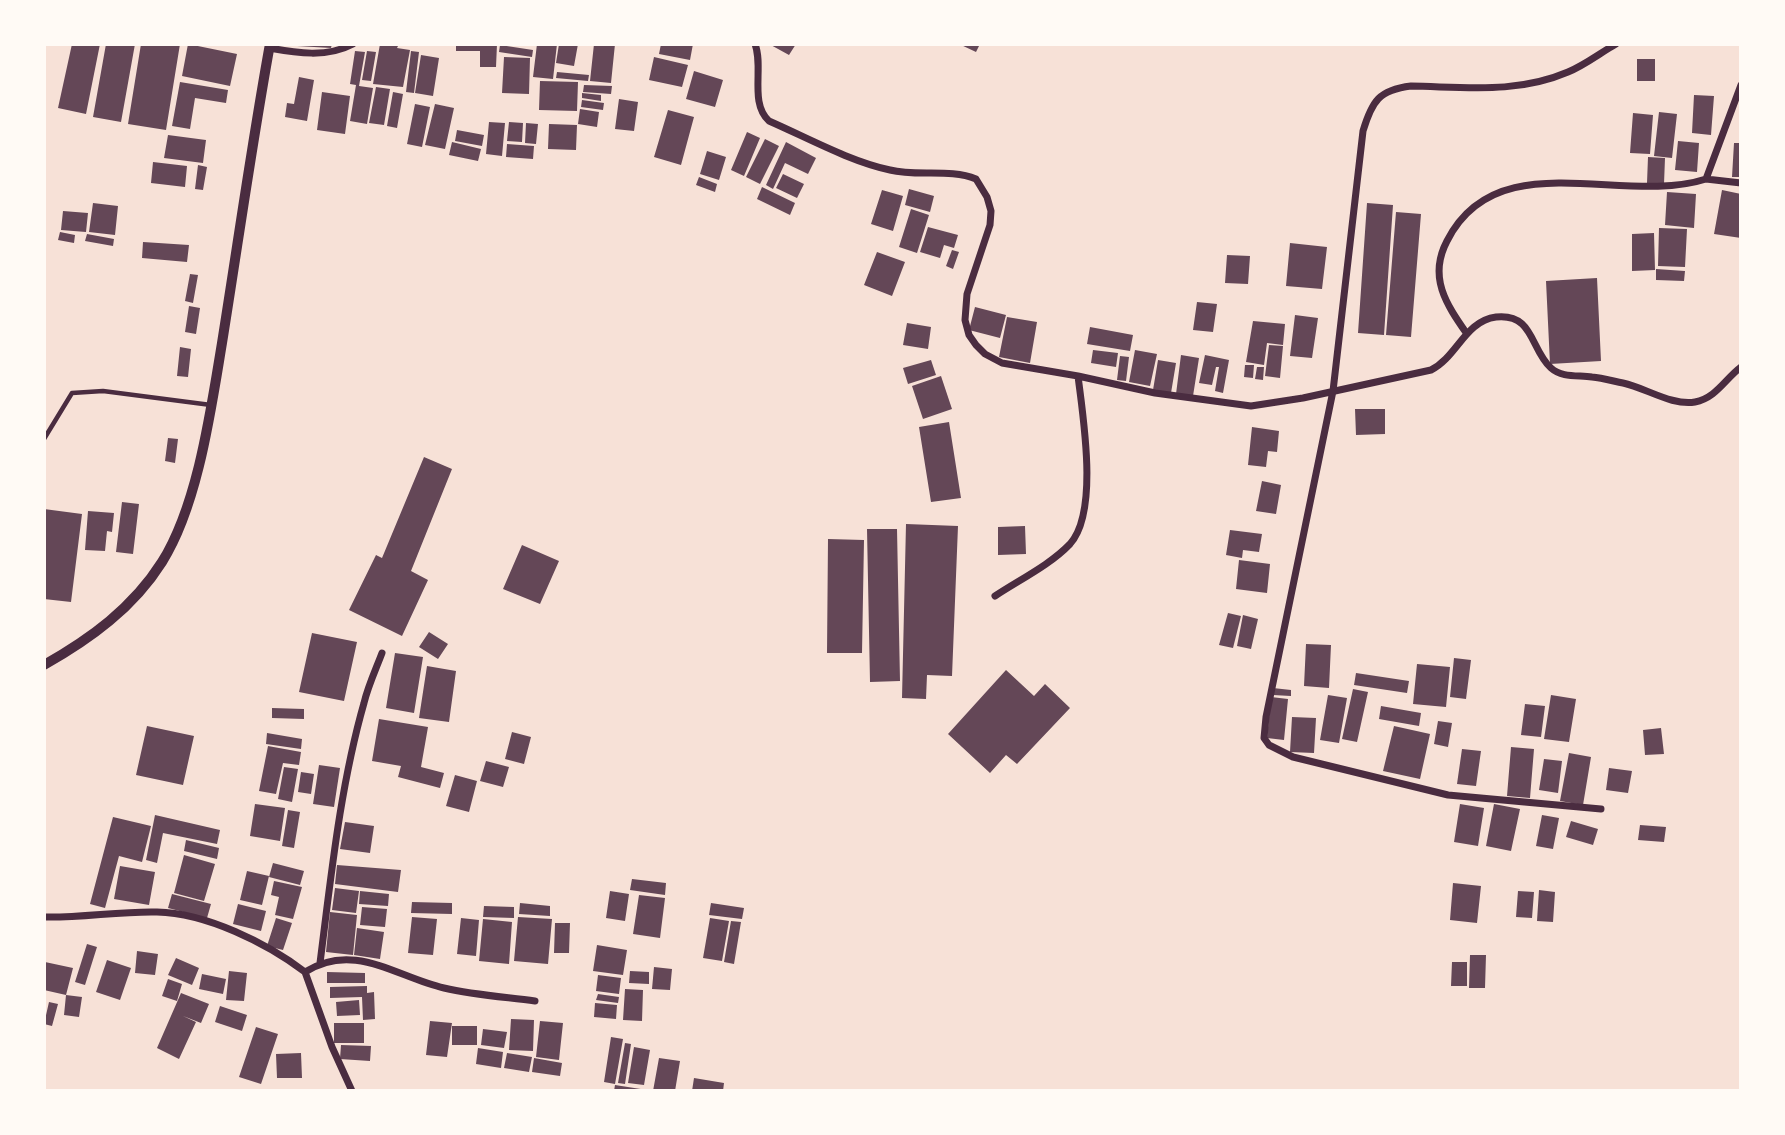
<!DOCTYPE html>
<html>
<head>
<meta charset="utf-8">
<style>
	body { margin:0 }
	#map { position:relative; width:1785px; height:1135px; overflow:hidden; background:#f7e1d7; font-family:"Source Sans 3",sans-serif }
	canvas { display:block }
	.frame { position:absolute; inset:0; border:46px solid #fffaf5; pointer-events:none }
</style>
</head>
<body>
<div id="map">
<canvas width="1785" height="1135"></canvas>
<div class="frame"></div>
</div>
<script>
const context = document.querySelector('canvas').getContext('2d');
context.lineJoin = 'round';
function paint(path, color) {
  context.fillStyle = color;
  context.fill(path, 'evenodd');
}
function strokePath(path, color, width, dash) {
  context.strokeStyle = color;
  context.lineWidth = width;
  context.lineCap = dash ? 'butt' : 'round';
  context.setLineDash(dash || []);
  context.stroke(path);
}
paint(new Path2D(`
	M72,44H100L86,114L58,108Z
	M106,44H135L121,122L93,117Z
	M141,44H180L166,130L128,124Z
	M188,44L237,54L230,86L182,76Z
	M297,44H332L331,48L297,46Z
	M380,44L398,46L397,48L410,50L403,87L373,84Z
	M456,44H497L496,67H480V51H456Z
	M537,44H557L553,79L533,77Z
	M559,44H578L574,66L556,63Z
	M594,44H615L611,83L590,81Z
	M661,44H693L690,60L659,54Z
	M769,44H796L789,55Z
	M959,44H980L976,52Z
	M500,45L533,50L532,57L499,52Z
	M355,51L365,52L359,86L373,88L367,124L350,121L356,85L350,84Z
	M367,51L376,52L371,81L362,80Z
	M411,51L419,52L414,93L406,92Z
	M421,55L439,58L433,96L415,93Z
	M504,57L530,58L529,94L502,93Z
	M654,57L688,65L682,87L649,80Z
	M1637,59H1655V81H1637Z
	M694,71L723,80L715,107L686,99Z
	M557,72L589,75L588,81L556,78Z
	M299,77L314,80L307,121L285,117L287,103L294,104Z
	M540,81L578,82L577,111L539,110Z
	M180,82L228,90L226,103L195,98L190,129L172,126Z
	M584,85L612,86L611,94L583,92Z
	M376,87L390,89L384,125L369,123Z
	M322,92L350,96L345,134L317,130Z
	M393,92L403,94L397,128L387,126Z
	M582,93L601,95V101L582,98Z
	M1694,95L1714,96L1711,135L1692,133Z
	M619,99L638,102L634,131L615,129Z
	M582,100L604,103L603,110L581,107Z
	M415,104L430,107L422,147L407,144Z
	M435,104L454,108L445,149L425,145Z
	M580,109L599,112L597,127L578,124Z
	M668,110L694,117L681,165L654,157Z
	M1659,112L1677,114L1672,158L1654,156Z
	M1633,113L1653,115L1650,154L1630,153Z
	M489,122L505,123L502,156L486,154Z
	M509,122L523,123L522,142L507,141Z
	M526,123L538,124L536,144L525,143Z
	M549,124L577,125L576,150L548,149Z
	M457,130L484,135L482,146L455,141Z
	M747,132L760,138L744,176L731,170Z
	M168,135L206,140L203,163L164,158Z
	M765,139L779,146L760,184L746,177Z
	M1678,141L1699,143L1697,172L1675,170Z
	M452,142L481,149L478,161L449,155Z
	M786,142L816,158L808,174L785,163L773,189L766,185Z
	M1734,143H1741V177H1732Z
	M507,144L534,146L533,159L506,157Z
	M707,151L726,157L719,180L700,174Z
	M1648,157L1665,158L1664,184L1647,183Z
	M153,162L187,166L185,187L151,183Z
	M198,165L207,167L203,190L195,189Z
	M783,174L804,184L797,198L776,188Z
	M699,177L717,184L715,192L696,185Z
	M762,187L795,203L790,215L757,199Z
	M909,189L934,196L930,212L905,205Z
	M882,190L903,196L893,231L871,224Z
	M1722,190L1741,194V238L1714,234Z
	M1667,192L1696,194L1694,228L1665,225Z
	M93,203L118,206L115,235L89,232Z
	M1367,203L1393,205L1384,335L1358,333Z
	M911,209L929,215L917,253L899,247Z
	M63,211L88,213L86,232L61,230Z
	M1396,212L1421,214L1411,337L1386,335Z
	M928,227L958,235L954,248L944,245L940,258L920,252Z
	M1659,228L1687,229L1685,267L1658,266Z
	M60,232L75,235L74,243L58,240Z
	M1654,233L1655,270L1632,271V234Z
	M87,234L114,239L113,246L85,241Z
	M143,242L189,245L187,262L142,258Z
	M1290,243L1327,247L1322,289L1286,286Z
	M952,250L959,252L953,269L946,266Z
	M877,252L905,262L892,296L864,285Z
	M1227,255L1250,256L1248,284L1225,283Z
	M1656,269L1685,271L1684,281L1656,280Z
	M190,274L198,275L193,303L185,301Z
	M1597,278L1601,361L1550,364L1546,281Z
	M1197,302L1217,304L1213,332L1193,330Z
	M189,306L200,308L196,334L185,332Z
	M975,307L1006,315L1000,338L969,330Z
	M1295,315L1318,318L1312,358L1290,356Z
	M1007,317L1037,322L1030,363L999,357Z
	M1253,321L1285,324L1283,345L1267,343L1264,365L1246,362Z
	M907,323L931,327L928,349L903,345Z
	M1090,327L1133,335L1130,351L1087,344Z
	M1269,345L1283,346L1280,378L1265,376Z
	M180,347L191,349L188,377L177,376Z
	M1093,350L1118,353L1116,367L1091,363Z
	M1135,350L1157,354L1150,386L1129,382Z
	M1181,355L1199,358L1193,396L1176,394Z
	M1205,355L1229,360L1223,393L1215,391L1219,367H1216L1212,385L1199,383Z
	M1120,356L1129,357L1126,381L1117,380Z
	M931,360L936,375L908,384L903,368Z
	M1158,360L1176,363L1171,393L1153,390Z
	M1245,365H1254L1253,378L1244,377Z
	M1257,367H1264L1263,380L1255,379Z
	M941,376L952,409L923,419L912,386Z
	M1355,409H1385V434L1356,435Z
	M949,422L961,498L931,502L919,427Z
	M1252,427L1279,431L1277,452L1268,451L1266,467L1248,465Z
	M168,438L178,439L175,463L165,461Z
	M424,457L452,469L411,571L428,580L402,636L349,610L376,555L382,558Z
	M1262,481L1281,485L1276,514L1256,511Z
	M122,502L139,504L133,554L116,552Z
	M44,509L82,514L71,602L44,599Z
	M88,511L114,513L112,532L107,531L105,551L85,550Z
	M906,524L958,526L952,676L927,675L926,699L902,698Z
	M1025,526L1026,554L998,555V527Z
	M867,529H897L900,681L870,682Z
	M1230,530L1262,534L1259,552L1243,550L1242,558L1226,555Z
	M828,539L864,540L862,653H827Z
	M522,545L559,561L540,604L503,589Z
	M1239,560L1270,564L1267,593L1236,589Z
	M1228,613L1241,616L1233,648L1219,645Z
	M1243,615L1258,619L1251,649L1237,646Z
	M429,632L448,644L438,659L419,647Z
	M312,633L357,642L344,701L299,692Z
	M1306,644L1331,645L1329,688L1304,686Z
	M395,653L423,657L414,713L386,708Z
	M1454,658L1471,660L1466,699L1450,697Z
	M1417,664L1450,667L1446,707L1413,704Z
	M427,666L456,671L449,722L419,718Z
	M1006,670L1034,696L1045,684L1070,708L1017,764L1006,755L990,773L948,734Z
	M1356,673L1409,681L1407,693L1354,685Z
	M1273,688L1291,690V696L1273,695Z
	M1353,689L1368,692L1357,742L1342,739Z
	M1328,695L1347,698L1339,743L1320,740Z
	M1551,695L1576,699L1569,742L1544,739Z
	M1271,697L1288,699L1284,740L1267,738Z
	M1525,704L1545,706L1541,737L1521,735Z
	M1381,706L1421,713L1419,726L1379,719Z
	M272,708L304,709V719L272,718Z
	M1292,717L1316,718L1314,753L1290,752Z
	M379,719L428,727L421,767L444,773L440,788L398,777L401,766L372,761Z
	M1438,721L1452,723L1448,747L1434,744Z
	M147,726L194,736L183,785L136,775Z
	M1394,726L1430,734L1420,779L1383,771Z
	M1661,728L1664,754L1645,755L1643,730Z
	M512,732L531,737L524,764L505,759Z
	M267,733L302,739L301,749L266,744Z
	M268,746L301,752L299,765L283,763L276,794L259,791Z
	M1511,747L1534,749L1530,798L1507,796Z
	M1462,749L1481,751L1476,786L1457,784Z
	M1569,753L1591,757L1583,805L1560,801Z
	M1544,759L1562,761L1558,793L1539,790Z
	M486,761L509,767L503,787L480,781Z
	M319,765L340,768L334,807L313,804Z
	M284,767L298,769L292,802L278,799Z
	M1609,768L1632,771L1628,793L1606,790Z
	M301,772L314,774L311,794L298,792Z
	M455,775L477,781L469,812L446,806Z
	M255,804L285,808L280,841L250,836Z
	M1460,804L1484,808L1478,846L1454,842Z
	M1494,804L1520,809L1511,851L1486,846Z
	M288,810L300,812L294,848L282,846Z
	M155,815L220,830L217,844L163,833L157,863L146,860Z
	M1542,815L1559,818L1553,849L1536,846Z
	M113,817L151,826L142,862L119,856L105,908L90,904Z
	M1571,821L1598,829L1593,845L1566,837Z
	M345,822L374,826L370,853L340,849Z
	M1640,825L1666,827L1664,842L1638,840Z
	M186,840L219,848L217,859L184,851Z
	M184,855L215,864L204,901L174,893Z
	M273,863L304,871L300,885L269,877Z
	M337,865L401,870L398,892L335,884Z
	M120,866L155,872L149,905L114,899Z
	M247,871L269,876L262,905L240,900Z
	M632,879L666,883L665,895L630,890Z
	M274,881L302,887L293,919L275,915L279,897L271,895Z
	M1453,883L1481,886L1477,923L1450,920Z
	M335,888L359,891L356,913L332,910Z
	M1539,890L1555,892L1553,922L1537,921Z
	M360,891L389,894L388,906L359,904Z
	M610,891L629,894L625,921L606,918Z
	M1518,891L1534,892L1532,918L1516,917Z
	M172,894L211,904L207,918L168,908Z
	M639,895L665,898L660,938L633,934Z
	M412,902L452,903V914L411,913Z
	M520,903L550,906V916L519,914Z
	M711,903L744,908L742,919L709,915Z
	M238,904L266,911L261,931L233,924Z
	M484,906L514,907V918L483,917Z
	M362,907L387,909L385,927L360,925Z
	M330,912L357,915L353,955L326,952Z
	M412,917L437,919L433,955L408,953Z
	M518,917L552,919L548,964L514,961Z
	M276,918L292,923L283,950L267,946Z
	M461,918L479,920L476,956L457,954Z
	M710,918L729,921L722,961L703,958Z
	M483,919L512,922L509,964L479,961Z
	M731,921L741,922L734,964L724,962Z
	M555,923H570L569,953H554Z
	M357,928L384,932L380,959L354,955Z
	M87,944L97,947L85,985L75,982Z
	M597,945L627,950L623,975L593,971Z
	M137,951L158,954L155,975L135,973Z
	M1470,955H1486L1485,988H1469Z
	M176,958L199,968L192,985L168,975Z
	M107,960L131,968L120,1000L96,992Z
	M45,962L73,968L66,995L44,990Z
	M1452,962H1467V986H1451Z
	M654,967L672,969L670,990L652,989Z
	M229,971L247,973L244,1001L226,1000Z
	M630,971L649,972V984L629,983Z
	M327,972L365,973V983H327Z
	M202,974L226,979L223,994L199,989Z
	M598,975L621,978L619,994L596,991Z
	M168,979L182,984L177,1001L162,996Z
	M367,986V993L374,992L375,1019L363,1020L362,997L330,998V987Z
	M625,989L643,990L642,1021L623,1020Z
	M181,993L209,1004L201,1023L183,1016L196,1022L179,1059L157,1048Z
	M598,994L619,997L618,1003L596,1000Z
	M66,995L82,997L79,1017L64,1015Z
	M359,1000L360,1015L337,1016L336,1002Z
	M49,1002L58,1004L52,1026L44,1024Z
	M595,1003L617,1005L616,1019L594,1017Z
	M220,1006L247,1015L242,1031L215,1022Z
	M511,1019L534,1020L533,1051L509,1050Z
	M430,1021L452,1023L447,1057L426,1055Z
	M540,1021L563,1023L559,1060L536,1057Z
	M334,1023H364V1043H334Z
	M452,1026H477V1045H452Z
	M256,1027L278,1034L261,1084L239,1077Z
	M483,1029L507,1032L504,1048L481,1045Z
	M611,1037L623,1039L615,1084L604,1082Z
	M625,1043L631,1044L625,1084L618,1083Z
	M341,1045L371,1046L370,1061L340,1059Z
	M634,1047L650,1050L644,1085L628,1083Z
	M478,1048L503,1052L501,1068L476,1064Z
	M301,1053L302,1078H277L276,1054Z
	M507,1053L532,1057L529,1072L504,1068Z
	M534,1058L562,1063L560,1076L532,1072Z
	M659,1058L680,1061L675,1091H653Z
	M694,1078L724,1083L723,1091H692Z
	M615,1085L647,1090V1091H614Z`), '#644757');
strokePath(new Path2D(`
	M44,439L72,393L103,391L211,405`), '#4a2c40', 4.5);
strokePath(new Path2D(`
	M755,44C764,67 749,103 769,121C808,138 849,161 890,170C917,177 950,168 976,179L987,197L991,211L990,225L967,294L965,320L969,335L976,345L985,354L1002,363L1078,376L1155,393L1251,406L1303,398L1431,370C1457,357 1465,321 1496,317C1534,313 1530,349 1551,368C1562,378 1578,375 1592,377C1602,378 1613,381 1623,383C1646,388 1672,406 1695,402C1716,398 1725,379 1741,367
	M269,48C297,53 327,58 353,44
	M1706,179L1741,183
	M1467,334C1446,304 1428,277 1447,241C1497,142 1623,206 1706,179L1741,85
	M995,596C1019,580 1050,565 1070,544C1099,512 1083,417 1078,376
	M1601,809L1448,795L1293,757L1269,745L1264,738L1266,717L1333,391L1363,131C1372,101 1379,90 1411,86C1466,87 1517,94 1568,72C1585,65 1600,53 1616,44
	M44,917C82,918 119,911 157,912C206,913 267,943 305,972L332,1047L352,1091
	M320,963C331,877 340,787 364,703C368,686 376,669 382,653
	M305,972C354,941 396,977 444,988C474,995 505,997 535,1001`), '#4a2c40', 7);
strokePath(new Path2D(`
	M44,665C90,639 133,608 162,562C198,505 211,409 222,343C238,243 252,143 270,44`), '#4a2c40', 10);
</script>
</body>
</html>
